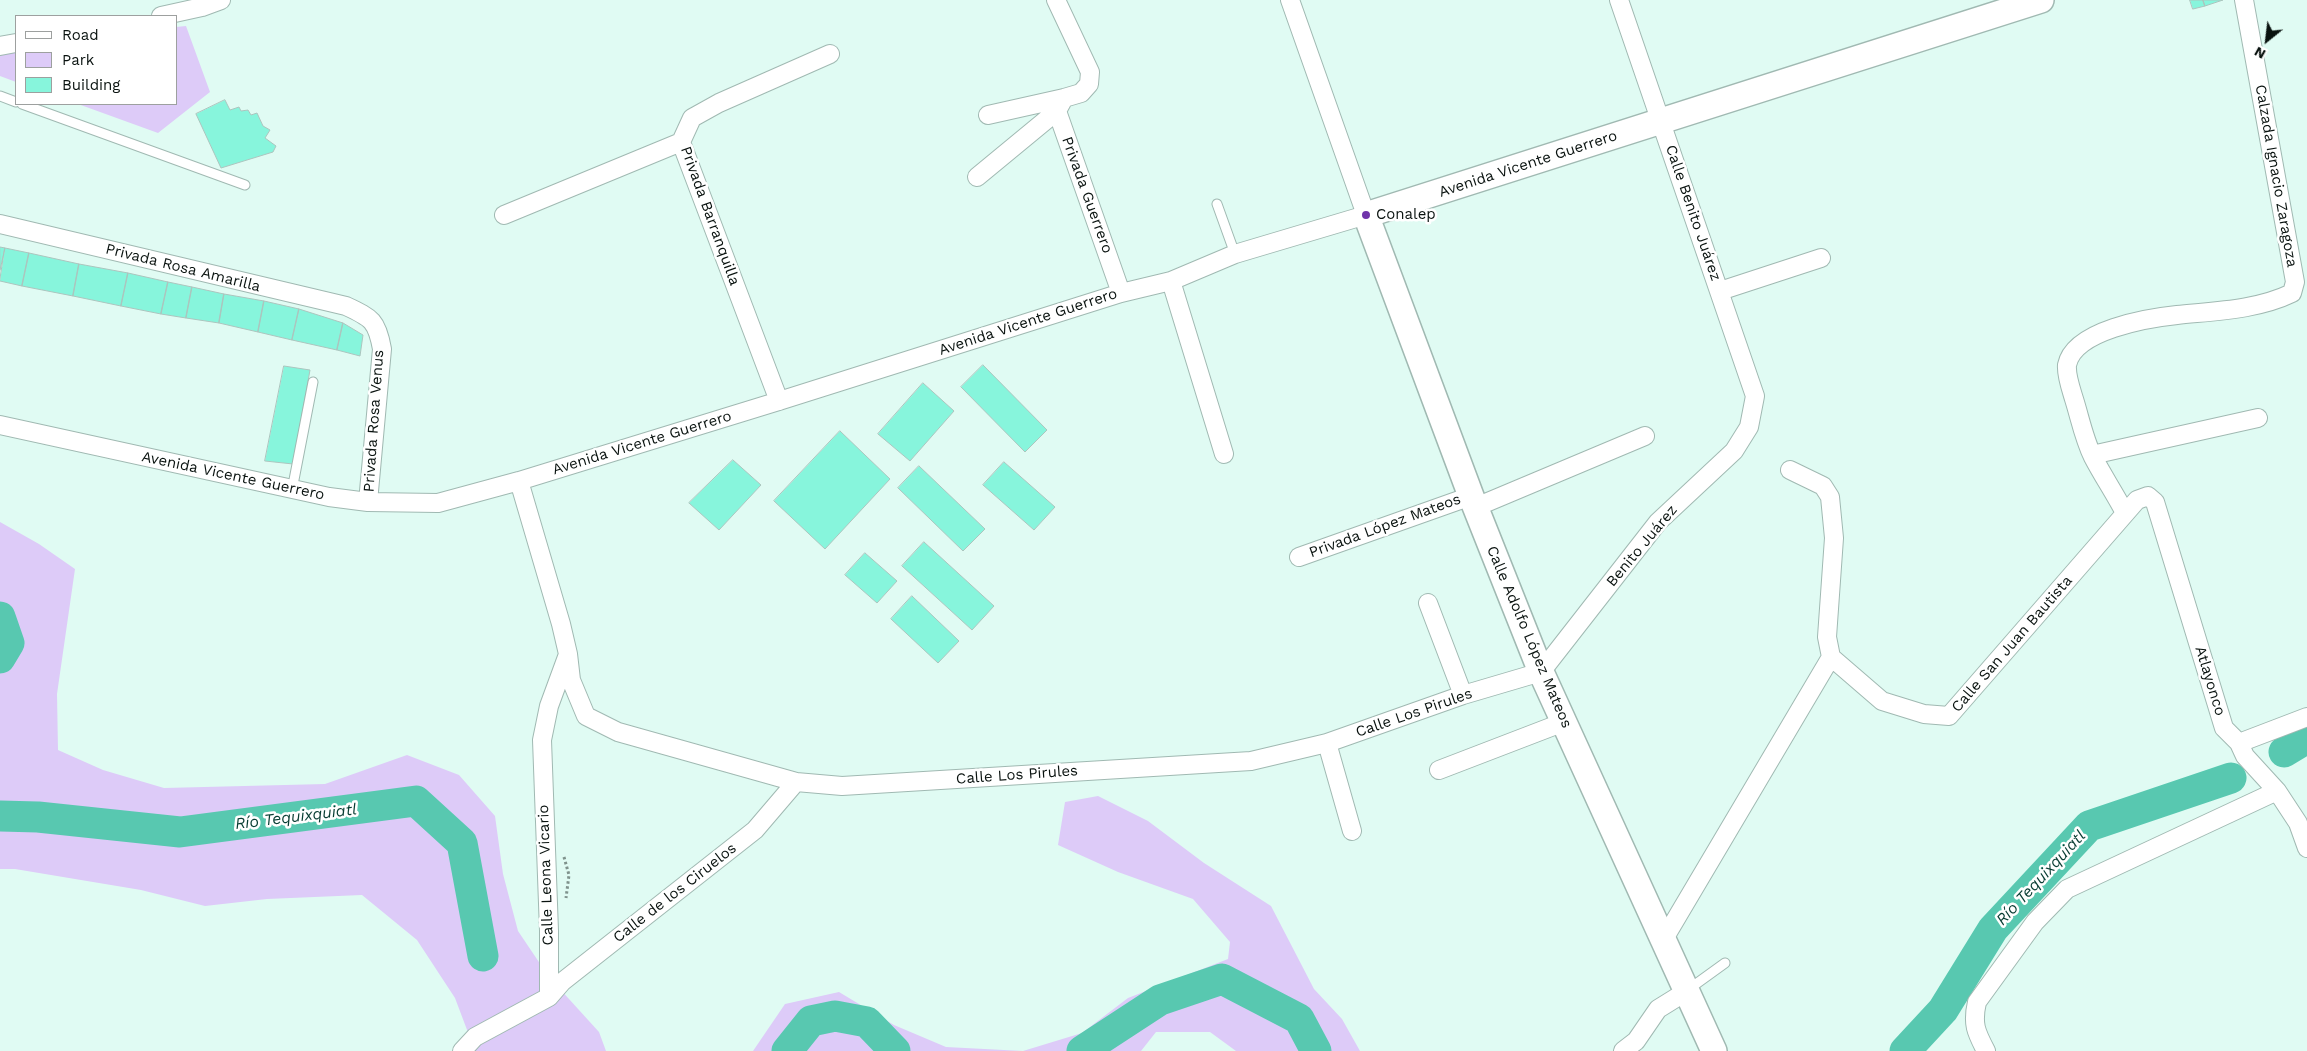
<!DOCTYPE html>
<html>
<head>
<meta charset="utf-8">
<style>
	body { margin:0 }
	#map { position:relative; width:2307px; height:1051px; overflow:hidden; background:#e0fbf3; font-family:"Work Sans",sans-serif }
	canvas { display:block }
	.legend { position:absolute; left:15px; top:15px; width:162px; height:90px; box-sizing:border-box; background:#fff; border:1px solid #9da09f; margin:0; padding:6px 9px; list-style:none; font-size:15px; color:#09120f }
	.legend li { display:flex; align-items:center; gap:10px; height:25px }
	.legend b { width:25px; border:1px solid #9da09f }
	.north { position:absolute; left:2242px; top:15px; width:50px; height:50px; -webkit-text-stroke:4px #fff; paint-order:stroke; rotate:209deg; font-size:14px; font-weight:700; line-height:20px; text-align:center; color:#09120f }
	.north::after { content:''; display:block; margin:auto; width:18px; height:22px; background:#09120f; clip-path:polygon(50% 0,100% 100%,50% 72%,0 100%) }
</style>
</head>
<body>
<div id="map">
<canvas width="2307" height="1051"></canvas>
<ul class="legend">
<li><b style="height:6px;background:#fff"></b>Road</li>
<li><b style="height:14px;background:#ddcbf8"></b>Park</li>
<li><b style="height:14px;background:#87f5dc"></b>Building</li>
</ul>
<div class="north">N</div>
</div>
<script>
const context = document.querySelector('canvas').getContext('2d');
context.lineJoin = 'round';
function paint(path, color) {
  context.fillStyle = color;
  context.fill(path, 'evenodd');
}
function strokePath(path, color, width, dash) {
  context.strokeStyle = color;
  context.lineWidth = width;
  context.lineCap = dash ? 'butt' : 'round';
  context.setLineDash(dash || []);
  context.stroke(path);
}
function label(font, color, halo, rows, align = 'center') {
  context.font = font + ' "Work Sans",sans-serif';
  context.lineWidth = 5;
  context.setLineDash([]);
  context.textBaseline = 'middle';
  context.strokeStyle = halo;
  context.fillStyle = color;
  for (const [text, x, y, turn = 0] of rows) {
    context.save();
    context.translate(x, y);
    context.rotate((+turn || 0) * Math.PI / 180);
    context.textAlign = isNaN(turn) ? turn : align;
    if (halo) context.strokeText(text, 0, 0);
    context.fillText(text, 0, 0);
    context.restore();
  }
}
paint(new Path2D(`
	M186,26L210,92L158,133L78,104H176V27Z
	M16,51V82L0,76V54Z
	M0,522L39,544L75,569L57,694L58,750L103,770L164,788L325,784L407,755L459,775L495,816L503,874L518,931L549,977L599,1032L606,1051H475L455,998L417,940L362,895L267,899L205,906L141,890L15,869H0Z
	M1098,796L1148,821L1204,863L1271,906L1314,989L1342,1019L1360,1051H1236L1210,1032H1156L1141,1051H1023L1082,1033L1128,998L1228,959L1230,942L1193,899L1118,872L1058,845L1065,802Z
	M839,992L894,1025L946,1047L1023,1051H753L785,1004Z`), '#ddcbf8');
strokePath(new Path2D(`
	M0,617L9,643L0,658
	M2284,752L2307,738
	M0,816L38,817L180,832L416,801L462,843L483,956
	M787,1051L811,1021L835,1016L867,1022L895,1051
	M1082,1051L1160,1000L1222,979L1299,1019L1316,1051
	M1905,1051L1943,1010L1993,929L2089,826L2231,778`), '#58c8b0', 31);
const building = new Path2D(`
	M2190,0H2203L2205,6L2193,9Z
	M2203,0H2223L2205,6Z
	M225,100L230,110L239,107L241,111L248,110L251,115L257,113L263,126L270,130L265,138L276,146L273,152L221,168L196,114Z
	M0,247L5,248L0,270Z
	M5,248L29,253L22,286L0,281Z
	M29,253L79,264L73,296L22,286Z
	M79,264L128,273L121,306L73,296Z
	M128,273L168,282L161,314L121,306Z
	M168,282L192,287L186,318L161,314Z
	M192,287L224,294L219,323L186,318Z
	M224,294L264,301L258,332L219,323Z
	M264,301L299,309L292,340L258,332Z
	M299,309L343,323L337,350L292,340Z
	M343,323L363,335L360,356L337,350Z
	M983,365L1047,430L1025,452L961,387Z
	M284,366L310,370L293,464L265,461Z
	M923,383L954,411L910,461L878,434Z
	M840,431L890,479L825,549L774,501Z
	M733,460L761,485L719,530L689,503Z
	M1004,462L1055,507L1034,530L983,485Z
	M919,466L985,529L963,551L898,488Z
	M924,542L994,606L972,630L902,566Z
	M865,553L897,581L877,603L845,575Z
	M912,596L959,641L938,663L891,619Z`);
paint(building, '#87f5dc');
strokePath(building, '#acc5be', 1);
const lane = new Path2D(`
	M0,96L16,102
	M22,104L245,185
	M1217,204L1235,254
	M292,490L313,382
	M1689,989L1725,963`);
const street = new Path2D(`
	M161,16L202,7L221,0
	M0,46L16,43
	M1064,98L1057,111L1121,293
	M988,115L1064,98L1081,93L1089,84L1090,72L1056,0
	M977,177L1057,111
	M504,215L681,142
	M0,224L346,306C372,318 377,321 382,349L368,502
	M1171,281L1224,454
	M1720,291L1821,258
	M779,401L681,142L692,118L719,103L830,54
	M0,425L329,497L368,502L438,503L519,481L779,401L1121,293L1171,281L1235,254L1366,215L1290,0
	M2092,455L2258,418
	M1790,470L1823,486L1830,497L1834,538L1827,637L1831,657L1882,701L1924,714L1949,716L2137,500L2148,496L2155,502L2224,728L2239,743L2245,756L2277,791L2298,823L2307,848
	M519,481L561,624L568,654L571,680L586,716L618,732L796,782L842,786L1251,761L1327,743L1463,695L1541,672L1658,522L1734,451L1749,427L1755,396L1619,0
	M1476,507L1645,436
	M2125,513C2115,494 2103,476 2093,457C2084,439 2080,418 2074,399C2071,389 2066,375 2067,365C2074,330 2148,318 2177,315C2215,311 2257,310 2292,293L2295,282L2244,0
	M1299,557L1471,496
	M1428,603L1463,695
	M1327,743L1352,831
	M2239,743L2307,717
	M1439,770L1564,722
	M1664,939L1831,657
	M549,997L562,982L755,830L796,782
	M462,1051L475,1037L549,997V931L542,740L549,706L567,657
	M1623,1051L1636,1041L1658,1009L1687,991
	M1986,1051C1976,1032 1972,1024 1977,1002L2035,922L2067,889L2277,791`);
const secondary = new Path2D(`
	M1714,1051L1541,672L1471,496L1366,215L2041,0`);
strokePath(lane, '#a0b9b2', 11);
strokePath(street, '#a0b9b2', 20);
strokePath(secondary, '#a0b9b2', 28);
strokePath(new Path2D(`
	M564,857L569,875L566,898`), '#7f928c', 3, [2.5, 2.5]);
strokePath(lane, '#fff', 9);
strokePath(street, '#fff', 18);
strokePath(secondary, '#fff', 25);
for (const [x, y, r, color] of [
	[1366,215,5,"#7034aa"]
]) {
  const dot = new Path2D();
  dot.arc(x, y, r, 0, 2 * Math.PI);
  context.fillStyle = color;
  context.fill(dot);
  strokePath(dot, '#fff', 2);
}
label('15px', '#09120f', '#fff', [
	["Avenida Vicente Guerrero",1528,164,-18],
	["Calzada Ignacio Zaragoza",2276,176,80],
	["Privada Guerrero",1087,195,70],
	["Calle Benito Juárez",1693,213,71],
	["Privada Barranquilla",710,216,70],
	["Privada Rosa Amarilla",183,268,14],
	["Avenida Vicente Guerrero",1028,322,-18],
	["Privada Rosa Venus",374,421,-86],
	["Avenida Vicente Guerrero",642,443,-17],
	["Avenida Vicente Guerrero",233,476,12],
	["Privada López Mateos",1385,526,-20],
	["Benito Juárez",1642,546,-50],
	["Calle Adolfo López Mateos",1529,637,67],
	["Calle San Juan Bautista",2012,644,-49],
	["Atlayonco",2210,681,73],
	["Calle Los Pirules",1414,713,-19],
	["Calle Los Pirules",1017,775,-4],
	["Calle Leona Vicario",546,875,-92],
	["Calle de los Ciruelos",675,893,-38]
]);
label('15px', '#09120f', '#fff', [
	["Conalep",1376,215]
], 'left');
label('italic 16px', '#083d33', '#fff', [
	["Río Tequixquiatl",296,817,-7],
	["Río Tequixquiatl",2041,878,-47]
]);
</script>
</body>
</html>
